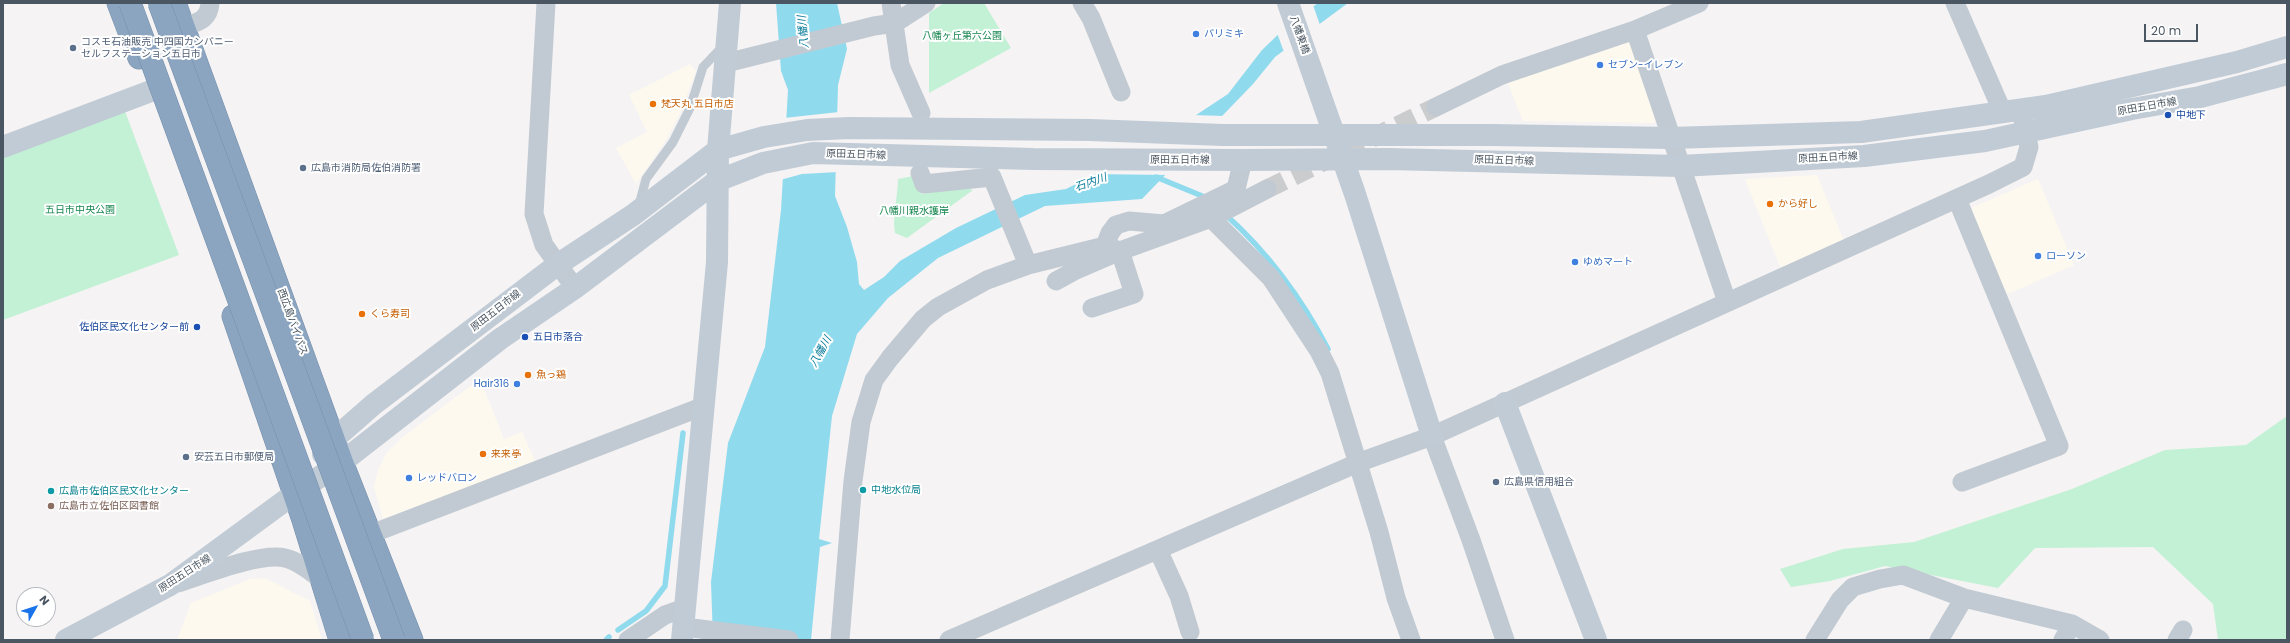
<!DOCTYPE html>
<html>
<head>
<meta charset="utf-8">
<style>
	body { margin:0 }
	#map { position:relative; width:2290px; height:643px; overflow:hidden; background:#f5f3f3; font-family:Poppins,sans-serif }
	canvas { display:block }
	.frame { position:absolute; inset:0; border:4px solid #4a5661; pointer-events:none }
	.north { position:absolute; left:16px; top:587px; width:40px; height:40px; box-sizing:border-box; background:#fff; border:1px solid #b7bbc0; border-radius:50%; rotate:51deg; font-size:11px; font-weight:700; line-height:16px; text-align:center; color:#4a5661 }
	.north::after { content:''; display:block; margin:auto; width:14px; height:18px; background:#1a73e8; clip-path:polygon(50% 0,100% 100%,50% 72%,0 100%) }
	.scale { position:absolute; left:2144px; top:24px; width:54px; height:18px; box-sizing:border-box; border:2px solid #4a5661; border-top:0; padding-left:5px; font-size:12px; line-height:14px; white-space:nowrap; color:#4a5661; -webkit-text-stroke:3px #fff; paint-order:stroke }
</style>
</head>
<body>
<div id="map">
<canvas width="2290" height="643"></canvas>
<div class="frame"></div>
<div class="north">N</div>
<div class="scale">20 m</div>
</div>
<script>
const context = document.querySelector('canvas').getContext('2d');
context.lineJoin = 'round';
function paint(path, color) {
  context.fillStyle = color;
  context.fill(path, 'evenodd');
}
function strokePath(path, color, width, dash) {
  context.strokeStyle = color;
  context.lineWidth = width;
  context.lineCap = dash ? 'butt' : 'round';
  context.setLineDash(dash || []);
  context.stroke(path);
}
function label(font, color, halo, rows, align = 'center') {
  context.font = font + ' Poppins,"Noto Sans JP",sans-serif';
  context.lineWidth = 4;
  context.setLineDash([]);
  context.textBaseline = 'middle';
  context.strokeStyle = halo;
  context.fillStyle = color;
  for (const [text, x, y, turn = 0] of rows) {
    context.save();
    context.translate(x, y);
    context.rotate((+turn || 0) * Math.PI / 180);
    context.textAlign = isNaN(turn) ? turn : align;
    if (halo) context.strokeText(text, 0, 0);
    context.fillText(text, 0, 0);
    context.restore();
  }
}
paint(new Path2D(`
	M1627,41L1634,45L1658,118L1653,123L1523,121L1507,81Z
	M690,64L696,71L681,111L666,140L636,184L616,148L647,132L629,95Z
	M1817,175L1844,241L1781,269L1745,179Z
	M2038,179L2074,265L2008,294L2001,290L1970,220L1973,207Z
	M480,379L504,439L522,432L536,463L383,519L374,487L378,470L387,452L404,436Z
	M265,578L310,601L322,640H177L191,603L250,579Z`), '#fdf9ef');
paint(new Path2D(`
	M944,3H984L1011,48L929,93V13Z
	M123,106L179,255L3,320V151Z
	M913,176L922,194L961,187L973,190L907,238L895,233C892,218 898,195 898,179Z
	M2287,416V640H2218L2213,604L2153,547L2035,548L1998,588L1885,566L1830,581L1791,587L1780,569L1843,549L1914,542L2072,489L2165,450L2246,445Z`), '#c3f1d5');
paint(new Path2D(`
	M776,3H837L847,49L838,85L835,196L847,227L857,262L859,284L864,290L884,277L900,261L956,228L1025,195L1066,189L1140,152L1228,94L1262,50L1288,25L1318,3H1348L1275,57L1253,84L1142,199L1045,206L938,258L888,298L857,334L832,416L819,539L832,543L820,547L811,640H713L711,582L728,443L765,347L781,210L788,90L781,71Z`), '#90daee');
paint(new Path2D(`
	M1313,5L1320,25L1284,52L1277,33Z
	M839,112L838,172L802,174L780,180L784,118Z
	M1192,115L1225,116L1169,175L1091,174L1139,150Z`), '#f5f3f3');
strokePath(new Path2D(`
	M1156,177L1207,198
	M1226,215C1267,252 1302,299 1328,349
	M618,630L646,611L665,586L683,433
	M606,640L609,637`), '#90daee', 5.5);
strokePath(new Path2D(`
	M1267,189L1436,107`), '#caccce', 19, [19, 10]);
const highway = new Path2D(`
	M118,3L139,58
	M175,3L342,462L412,640
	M233,316L303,520L340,640`);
strokePath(highway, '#7690ad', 23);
strokePath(new Path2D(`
	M639,205L646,179L673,142L690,108L703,67L722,47`), '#c1cad2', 9);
strokePath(new Path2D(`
	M546,3L534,214L544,245L575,288
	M891,3L900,65L921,113
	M1082,3L1091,18L1121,92
	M1955,3L2003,113
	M184,27C198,22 209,20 210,3
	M1635,30L1727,302
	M726,63L874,26L895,23L926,3
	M1436,107L1502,75L1635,30L1699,3
	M920,173L924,184L992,177L1028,265
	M1957,199L2059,446L1962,482
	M1211,218L1271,278L1319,351L1330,373L1379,532L1396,598L1411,640
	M1105,246L1110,233L1116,225L1129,221L1164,224L1236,189L1243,160
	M1056,281L1076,270L1120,251L1134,294L1092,308
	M1432,436L1471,540L1505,640
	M371,534L704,406
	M1158,550L1179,596L1190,632
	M178,583C203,575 261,552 285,558C299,561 311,572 322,580
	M684,627L789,640
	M628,640L665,615L685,608
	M840,640L853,481L861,422L874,380L890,358L923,319L938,307L987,280L1028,265L1105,246L1120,251L1211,218L1267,189
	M949,640L1360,462L1432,436L1989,184L2023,167L2029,147L2021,111
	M1815,640L1840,600L1853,587L1880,579L1903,575L1964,598L2072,624L2100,640
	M1939,640L1964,598
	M2063,640L2072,624
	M2177,640L2183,630`), '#c1cad2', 19);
strokePath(new Path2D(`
	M1288,3L1355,194L1432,436
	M3,147L151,91
	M1505,403L1596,640
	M323,454L334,439L374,404L557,265L633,215L718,150L764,137L807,130L849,128L1090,130L1223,135H1492L1671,138L1861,132L2046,106L2237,62L2287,47
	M66,640L170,585L294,494L342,462L500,339L575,288L717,181L763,163L813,153L1033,159L1243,160L1388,159L1680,166L1756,162L1864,156L1985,141L2132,109L2200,97L2287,74
	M682,640L717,262L718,150L730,3`), '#c1cbd6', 22);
strokePath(highway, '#8ba5c1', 22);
const highwayBridge = new Path2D(`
	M130,3L363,640
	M159,3L394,640`);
strokePath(highwayBridge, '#7690ad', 23, []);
strokePath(highwayBridge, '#8ba5c1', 22);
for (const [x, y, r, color] of [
	[1196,34,4,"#3f7fe0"],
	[73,48,4,"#5c6f8a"],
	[1600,65,4,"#3f7fe0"],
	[653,104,4,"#e8710a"],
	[2168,115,4,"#1a4fb4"],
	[303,168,4,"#5c6f8a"],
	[1770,204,4,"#e8710a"],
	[2038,256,4,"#3f7fe0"],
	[1575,262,4,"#3f7fe0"],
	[362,314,4,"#e8710a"],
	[197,327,4,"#1a4fb4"],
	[525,337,4,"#1a4fb4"],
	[528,375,4,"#e8710a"],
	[517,384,4,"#3f7fe0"],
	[483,454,4,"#e8710a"],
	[186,457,4,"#5c6f8a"],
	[409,478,4,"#3f7fe0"],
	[1496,482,4,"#5c6f8a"],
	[863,490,4,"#0f9aa8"],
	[51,491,4,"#0f9aa8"],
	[51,506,4,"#8d6e63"]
]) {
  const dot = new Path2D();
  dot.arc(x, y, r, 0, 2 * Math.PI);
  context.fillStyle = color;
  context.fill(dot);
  strokePath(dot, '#fff', 1.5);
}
label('10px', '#366cbe', '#fff', [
	["パリミキ",1204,34],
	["セブン-イレブン",1608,65],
	["ローソン",2046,256],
	["ゆめマート",1583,262],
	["Hair316",509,384,"right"],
	["レッドバロン",417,478]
], 'left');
label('10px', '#4a5661', '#fff', [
	["八幡東橋",1299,35,71],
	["原田五日市線",2147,107,-10],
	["原田五日市線",856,155,2],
	["原田五日市線",1828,158,-3],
	["原田五日市線",1180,160],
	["原田五日市線",1504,161,2],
	["原田五日市線",496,311,-38],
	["西広島バイパス",292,322,70],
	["原田五日市線",185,574,-33]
]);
label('10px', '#17864f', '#fff', [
	["八幡ヶ丘第六公園",962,36],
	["五日市中央公園",80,210],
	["八幡川親水護岸",914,211]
]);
label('10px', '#4e5e75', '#fff', [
	["コスモ石油販売 中四国カンパニー",81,42],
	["セルフステーション五日市",81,54],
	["広島市消防局佐伯消防署",311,168],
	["安芸五日市郵便局",194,457],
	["広島県信用組合",1504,482]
], 'left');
label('10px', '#c56008', '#fff', [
	["梵天丸 五日市店",661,104],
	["から好し",1778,204],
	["くら寿司",370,314],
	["魚っ鶏",536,375],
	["来来亭",491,454]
], 'left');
label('10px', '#164399', '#fff', [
	["中地下",2176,115],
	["佐伯区民文化センター前",189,327,"right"],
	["五日市落合",533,337]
], 'left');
label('10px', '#0d838f', '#fff', [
	["中地水位局",871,490],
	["広島市佐伯区民文化センター",59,491]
], 'left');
label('10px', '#785e54', '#fff', [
	["広島市立佐伯区図書館",59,506]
], 'left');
label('italic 11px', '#0c7c9b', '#fff', [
	["八幡川",804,32,-95],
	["石内川",1091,183,-19],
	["八幡川",821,352,-61]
]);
</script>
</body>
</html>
